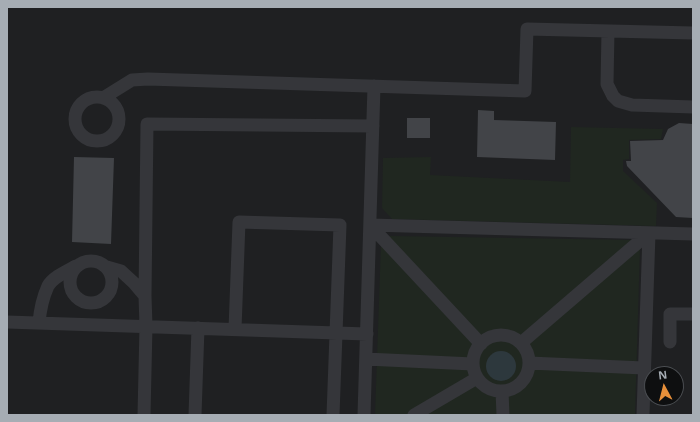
<!DOCTYPE html>
<html>
<head>
<meta charset="utf-8">
<style>
	body { margin:0 }
	#map { position:relative; width:700px; height:422px; overflow:hidden; background:#131415; font-family:"Open Sans",sans-serif }
	canvas { display:block }
	.frame { position:absolute; inset:0; border:8px solid #a6adb4; pointer-events:none }
	.north { position:absolute; left:644px; top:366px; width:40px; height:40px; box-sizing:border-box; background:#0e0f10; border:1px solid #4b4e52; border-radius:50%; rotate:353deg; font-size:11px; font-weight:700; line-height:16px; text-align:center; color:#a6adb4 }
	.north::after { content:''; display:block; margin:auto; width:14px; height:18px; background:#e68f3a; clip-path:polygon(50% 0,100% 100%,50% 72%,0 100%) }
</style>
</head>
<body>
<div id="map">
<canvas width="700" height="422"></canvas>
<div class="frame"></div>
<div class="north">N</div>
</div>
<script>
const context = document.querySelector('canvas').getContext('2d');
context.lineJoin = 'round';
function paint(path, color) {
  context.fillStyle = color;
  context.fill(path, 'evenodd');
}
function strokePath(path, color, width, dash) {
  context.strokeStyle = color;
  context.lineWidth = width;
  context.lineCap = dash ? 'butt' : 'round';
  context.setLineDash(dash || []);
  context.stroke(path);
}
paint(new Path2D(`
	M7,7H693V415H7ZM652,374H676V398H652Z`), '#1f2022');
paint(new Path2D(`
	M571,127L663,129L661,139L629,140V159L623,160V171L657,203L656,226L392,219L382,208L383,158L431,157L430,175L570,182Z
	M390,236L634,240L640,247L635,415H375L381,244Z`), '#202720');
paint(new Path2D(`
	M486 366a15 15 0 1 1 30 0a15 15 0 1 1-30 0Z`), '#2d383d');
paint(new Path2D(`
	M478,110L494,111V120L556,122L555,160L477,157Z
	M407,118H430V138H407Z
	M679,123L693,124V218L676,217L627,166L626,161H631L630,141L663,140L668,129Z
	M74,157L114,158L111,244L72,242Z`), '#424448');
strokePath(new Path2D(`
	M608,31L607,84L613,96L618,101L632,105L693,107
	M75 119a22 22 0 1 1 44 0a22 22 0 1 1-44 0Z
	M103,98L132,80L148,79L525,91L527,29L693,33
	M370,225L693,234
	M370,225L481,344
	M70 282a21 21 0 1 1 42 0a21 21 0 1 1-42 0Z
	M107,267L121,271L134,283L145,296L146,326L144,415
	M145,296L147,124L373,126
	M7,322L367,334
	M39,323C40,311 43,297 48,286C53,277 67,271 76,266
	M235,329L239,222L340,225L333,415
	M473 363a28 28 0 1 1 56 0a28 28 0 1 1-56 0Z
	M670,342V314H693
	M521,343L649,233
	M366,359L473,364
	M529,363L644,368
	M502,391L503,415
	M195,415L198,328
	M364,415L374,86
	M414,415L477,378
	M643,415L649,233`), '#35363a', 13);
</script>
</body>
</html>
